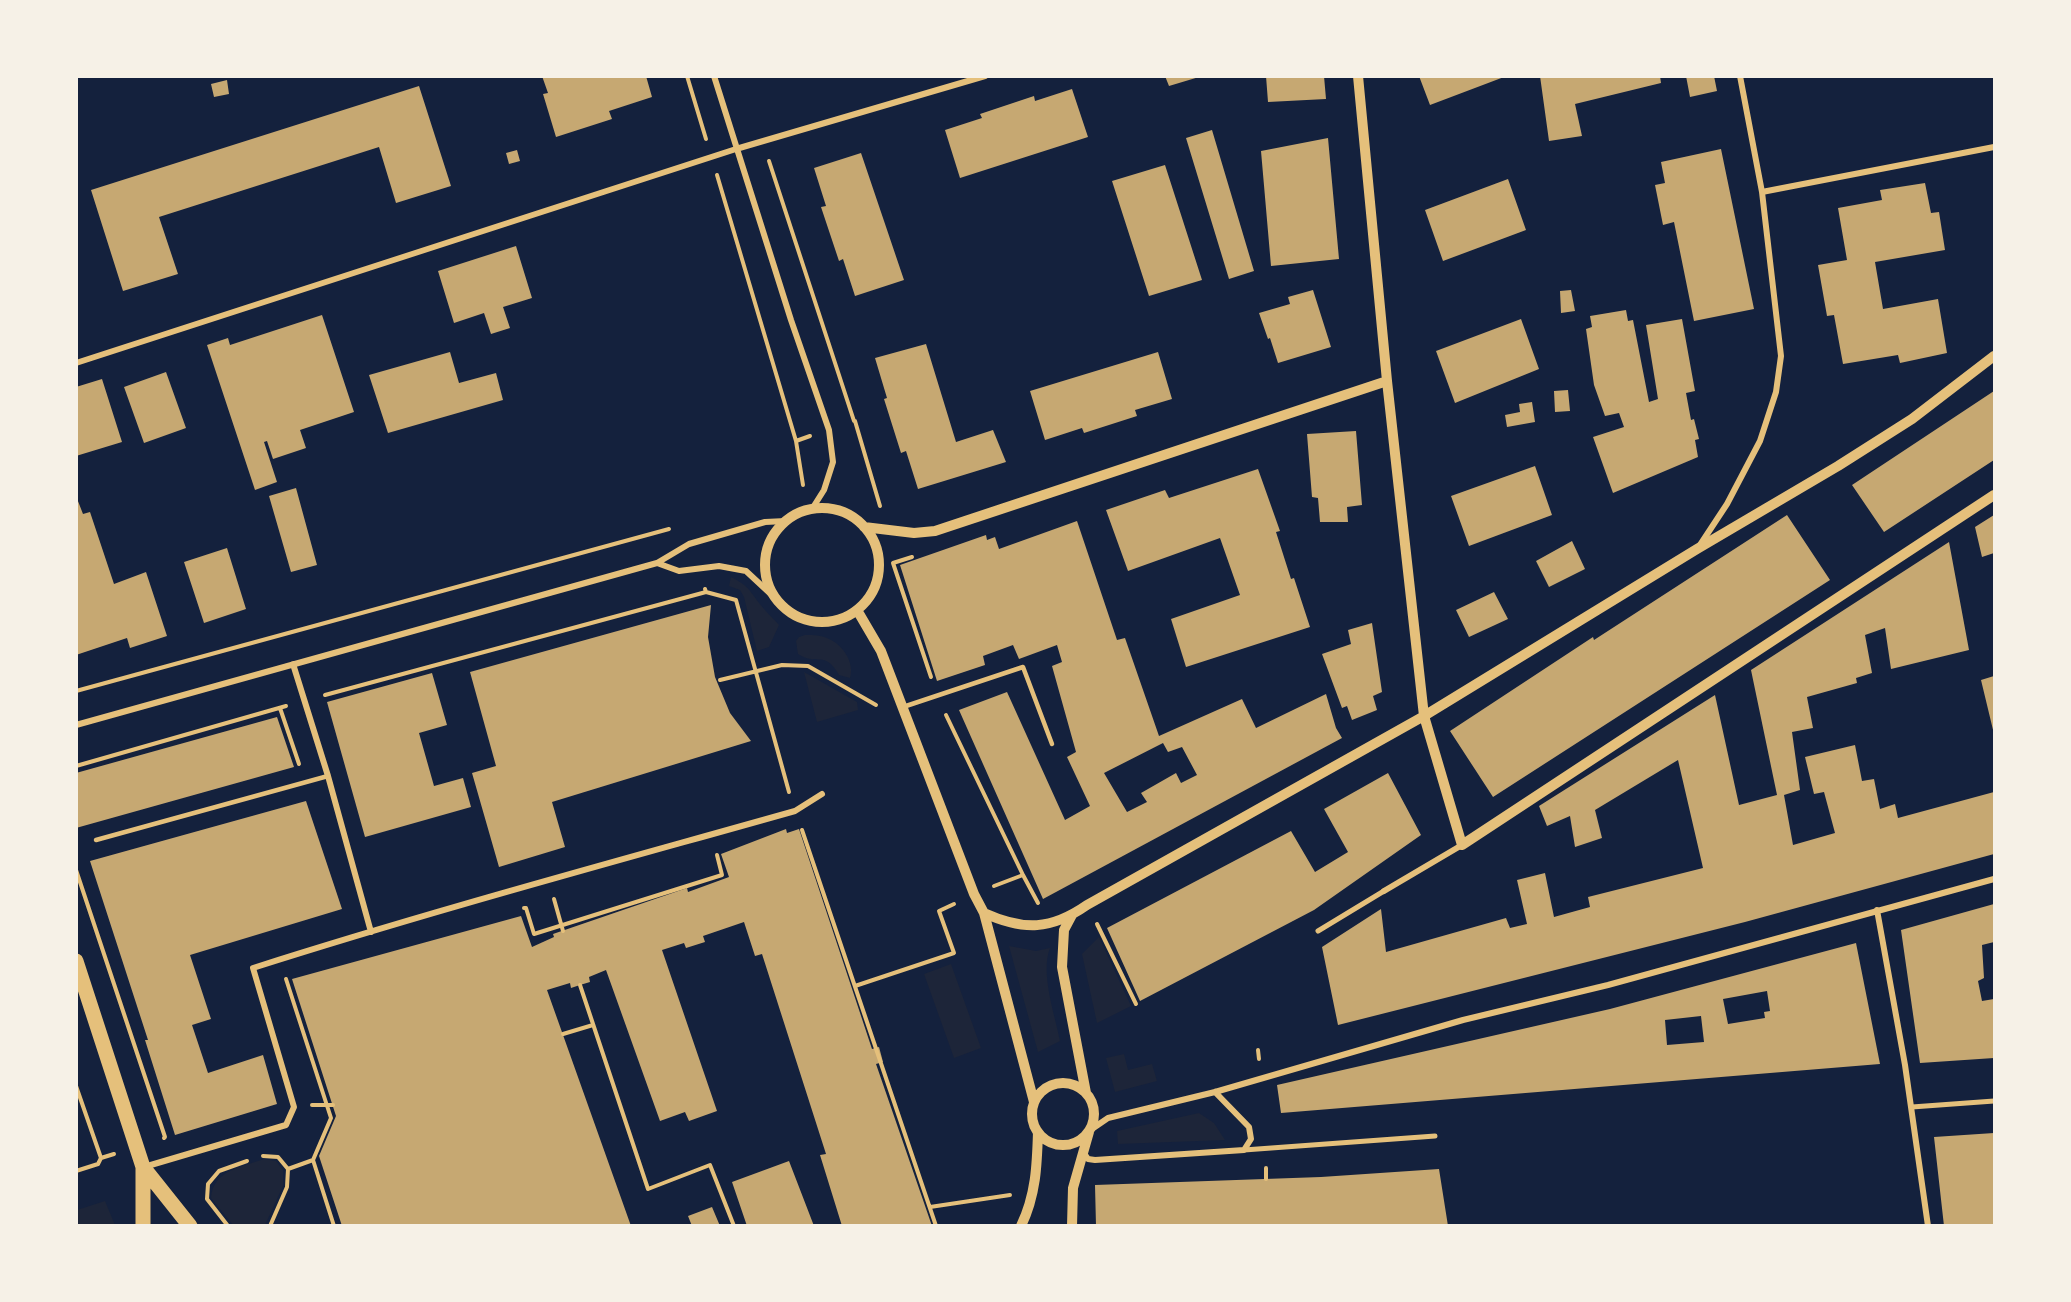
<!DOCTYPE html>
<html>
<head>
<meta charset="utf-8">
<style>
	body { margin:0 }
	#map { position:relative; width:2071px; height:1302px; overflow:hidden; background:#14213d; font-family:Lato,sans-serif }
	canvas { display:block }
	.frame { position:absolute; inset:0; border:78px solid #f6f1e7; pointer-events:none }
</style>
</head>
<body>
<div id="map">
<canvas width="2071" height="1302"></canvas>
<div class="frame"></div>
</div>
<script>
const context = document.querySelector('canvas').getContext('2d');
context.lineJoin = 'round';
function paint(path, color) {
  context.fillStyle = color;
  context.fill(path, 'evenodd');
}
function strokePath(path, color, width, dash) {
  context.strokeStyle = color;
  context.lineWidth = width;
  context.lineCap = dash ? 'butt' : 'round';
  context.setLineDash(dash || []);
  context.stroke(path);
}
paint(new Path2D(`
	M731,577C748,586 748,588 759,603C765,611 773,618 779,625L769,647L757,651L744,597L740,590L729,586Z
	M805,635C813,635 822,635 829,639C843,645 855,663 850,678L839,675C824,649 818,667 798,654L796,641L799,637Z
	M804,672L857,702L858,710L817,722Z
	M1099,937L1131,1006L1097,1023L1082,954Z
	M1009,946L1036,951L1050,948C1040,973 1055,1015 1060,1041L1038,1052Z
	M951,964L981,1048L954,1058L924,974Z
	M1124,1054L1128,1070L1152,1064L1157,1081L1115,1092L1106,1058Z
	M1199,1113L1214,1123L1225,1140L1118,1144L1117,1131Z
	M264,1159L276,1161L283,1170V1186L265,1225H233L211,1198C213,1170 242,1167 264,1159Z
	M105,1201L115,1225H77V1210Z`), '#1d2539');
paint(new Path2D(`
	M542,76H646L652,97L609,111L612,119L556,137L543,94L548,93Z
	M1165,76H1198L1199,77L1169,86Z
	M1266,76H1324L1326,99L1268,102Z
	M1419,76H1504V77L1430,105Z
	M1540,76H1660L1661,83L1575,104L1582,136L1549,141Z
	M1686,76H1714L1717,91L1690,97Z
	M227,80L229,94L214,97L211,84Z
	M419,86L451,186L396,203L379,147L159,217L178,274L123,291L91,190Z
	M1072,89L1088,137L960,178L945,130L982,118L980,114L1034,96L1035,101Z
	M1212,130L1254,271L1229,279L1186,138Z
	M1328,138L1339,259L1271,266L1261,151Z
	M1721,149L1754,309L1694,321L1674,222L1663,225L1655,185L1665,183L1661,162Z
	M517,150L520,161L509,164L506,153Z
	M861,153L904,280L855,296L843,259L839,261L821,207L826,206L814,168Z
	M1165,165L1202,280L1149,296L1112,181Z
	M1508,179L1526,230L1443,261L1425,210Z
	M1925,183L1931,213L1939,212L1945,250L1875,262L1883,309L1938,299L1947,353L1900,363L1898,355L1843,364L1834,315L1827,316L1818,265L1847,260L1838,208L1882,200L1880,190Z
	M516,246L532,298L503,307L510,328L491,334L484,313L454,323L438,271Z
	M1313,290L1331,347L1278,363L1270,338L1268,339L1259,313L1290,304L1288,297Z
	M1571,290L1575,311L1561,313L1560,291Z
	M1626,310L1628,321L1633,320L1649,402L1658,399L1646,325L1682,319L1695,391L1686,393L1691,420L1694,419L1699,439L1695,440L1698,457L1613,493L1593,437L1624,427L1619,413L1605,416L1594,385L1586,329L1592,327L1590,316Z
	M322,315L354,412L300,430L306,448L273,459L267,441L264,442L277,482L255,490L207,345L228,338L230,345Z
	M1521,319L1539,369L1455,403L1436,351Z
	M926,344L956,442L993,430L1006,462L918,489L906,451L901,453L884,399L887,398L875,358Z
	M450,352L459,383L496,373L503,400L388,433L369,375Z
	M1158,352L1172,399L1135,410L1137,416L1084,433L1082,428L1045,440L1030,391Z
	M166,372L186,428L144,443L124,387Z
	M102,379L122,442L76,456V387Z
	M1568,390L1570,411L1555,412L1554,391Z
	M1994,391V460L1884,532L1852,485Z
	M1532,402L1535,422L1507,427L1505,415L1520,412L1519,404Z
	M1356,431L1362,505L1347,507L1348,522H1320L1318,498L1312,497L1307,434Z
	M1535,466L1552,515L1469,546L1451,496Z
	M1258,469L1280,531L1276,532L1291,579L1294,578L1310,627L1186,667L1171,619L1240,595L1220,538L1128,571L1106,510L1165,490L1169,498Z
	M296,488L317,565L291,572L269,496Z
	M76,496L83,514L90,512L114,584L146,572L167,636L130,648L127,638L76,655Z
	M1787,515L1830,580L1493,797L1450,731L1593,637L1594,640Z
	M1994,515V553L1982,557L1975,527Z
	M1077,521L1117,640L1125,638L1159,736L1242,699L1256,728L1326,694L1336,728L1342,738L1043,899L959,710L1007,692L1065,820L1090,806L1067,757L1076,752L1052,666L1062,662L1057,645L1019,659L1013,645L983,656L985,665L937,681L900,565L986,535L987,540L995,537L999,549ZM1163,743L1168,752L1182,747L1197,775L1181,783L1176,773L1141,793L1147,802L1127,812L1104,773Z
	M1572,541L1585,569L1549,587L1536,561Z
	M1949,542L1969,650L1891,669L1885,628L1865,635L1872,673L1856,678L1857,683L1807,697L1813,728L1792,732L1800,790L1784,795L1793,845L1835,833L1824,792L1814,794L1805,757L1855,745L1862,781L1874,779L1880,809L1895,804L1898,818L1994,792V854L1745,922L1338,1025L1322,947L1381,909L1386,952L1506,918L1510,928L1527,924L1517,880L1545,873L1554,917L1590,907L1588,897L1703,868L1678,760L1595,810L1602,838L1575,847L1570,816L1547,826L1539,806L1715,695L1739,805L1777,795L1751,670Z
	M227,548L246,609L204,623L184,562Z
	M1494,592L1508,619L1469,637L1456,610Z
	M711,605L708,637L715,677L730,713L751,741L552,802L565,847L499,867L472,773L496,766L470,672Z
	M1372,623L1382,692L1373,696L1377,710L1352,720L1347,706L1342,708L1322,654L1351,644L1348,630Z
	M432,673L447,725L419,733L434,786L463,778L471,807L365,837L327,702Z
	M1994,676V734L1981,680Z
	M277,717L294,767L76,828V773Z
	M1388,773L1421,835L1314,910L1140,1001L1107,928L1291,831L1315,872L1348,852L1324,809Z
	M306,801L342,909L190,955L211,1019L192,1025L208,1073L263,1055L277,1104L175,1135L145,1040H148L90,861Z
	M786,829L787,833L799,829L872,1049L879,1047L883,1062L876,1064L932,1226H842L820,1155L826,1154L762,954L755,956L744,922L703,936L705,942L686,948L684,943L662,950L717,1111L689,1121L685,1112L660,1121L606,970L589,977L590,982L580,985L571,988L570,983L547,990L631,1226H342L319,1156L336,1116L292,979L521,916L532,947L554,937L553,934L687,888L688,892L729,877L721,854Z
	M1994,904V942L1982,945L1984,978L1978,981L1982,1001L1994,999V1058L1920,1063L1901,930Z
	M1856,943L1880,1064L1281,1113L1277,1085L1610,1009ZM1767,991L1770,1011L1764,1012L1765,1018L1728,1024L1723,999ZM1701,1016L1704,1042L1667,1045L1665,1020Z
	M1994,1133V1226H1944L1934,1137Z
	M789,1161L814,1226H747L732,1182Z
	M1439,1169L1448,1226H1096L1095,1185L1321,1177Z
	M712,1207L720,1226H692L688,1216Z`), '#c6a872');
strokePath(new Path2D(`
	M687,76L706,139
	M769,161L854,421
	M717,175L796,441L810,436
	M855,421L880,506
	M796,441L803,485
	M912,557L893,563L931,677
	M706,592L736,600L789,792
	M720,680L782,665L808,666L876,705
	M76,691L669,529
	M325,695L706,592L705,589
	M280,708L299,764
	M946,715L1023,875L994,886
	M76,766L286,706
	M802,830L936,1226
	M76,870L165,1137L164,1138
	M1023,875L1038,903
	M554,899L563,931
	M524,908H526L534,934L722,875L717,855
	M1097,924L1136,1004
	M286,979L331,1118L313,1160L288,1169
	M580,985L648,1189L710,1165L734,1226
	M855,986L954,953L939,911L954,904
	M563,1034L593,1025
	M1258,1050L1259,1059
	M76,1086L101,1158L114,1154
	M312,1105H333
	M263,1156L278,1157L288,1169L287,1187L270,1226
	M313,1160L334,1226
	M1266,1168V1179
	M76,1171L98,1164L101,1158
	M930,1207L1010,1195
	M228,1226L207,1199L208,1184L219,1171L247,1161`), '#e5c07b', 4);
strokePath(new Path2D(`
	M903,707L1023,667L1052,744
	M96,840L328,776`), '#e5c07b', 4.5);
strokePath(new Path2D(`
	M1318,931L1384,891
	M1912,1107L1994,1101
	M1244,1150L1435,1136`), '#e5c07b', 5);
strokePath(new Path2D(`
	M714,76L791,320L829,430L833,462L824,490L812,509
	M1762,192L1994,147
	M76,363L736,149L985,76
	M1700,545L1727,504L1760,441L1776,392L1781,356L1762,192L1740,76
	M657,563L679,571L719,566L746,571L775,598
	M293,664L328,776L371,932
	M76,725L657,563L689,544L765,522L786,521
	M1384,891L1462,845
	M1877,910L1905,1065L1928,1226
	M1089,1131L1108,1118L1215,1092L1463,1020L1608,985L1994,879
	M1083,1152L1088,1159L1095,1160L1244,1150L1251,1139L1249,1127L1215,1092
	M144,1167L286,1125L294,1107L253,968C432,911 614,862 795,811L822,794`), '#e5c07b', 6);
strokePath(new Path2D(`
	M1358,76L1387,381L1424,716L1462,845L1994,495
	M765 565a57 57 0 1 1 114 0a57 57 0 1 1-114 0Z
	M864,527L914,533L935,531L1387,381
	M857,610L881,651L974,894L984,913L1034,1102
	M984,913C1024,931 1051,930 1087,905L1424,716L1697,549L1838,466L1912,419L1994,356
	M1072,915L1064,930L1062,967L1086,1093
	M1032 1114a31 31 0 1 1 62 0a31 31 0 1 1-62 0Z
	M1021,1226C1036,1195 1037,1165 1038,1132
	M1072,1226L1073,1188L1089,1132`), '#e5c07b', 10);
strokePath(new Path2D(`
	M76,961L143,1167V1226
	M143,1167L190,1226`), '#e5c07b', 15);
</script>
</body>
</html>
